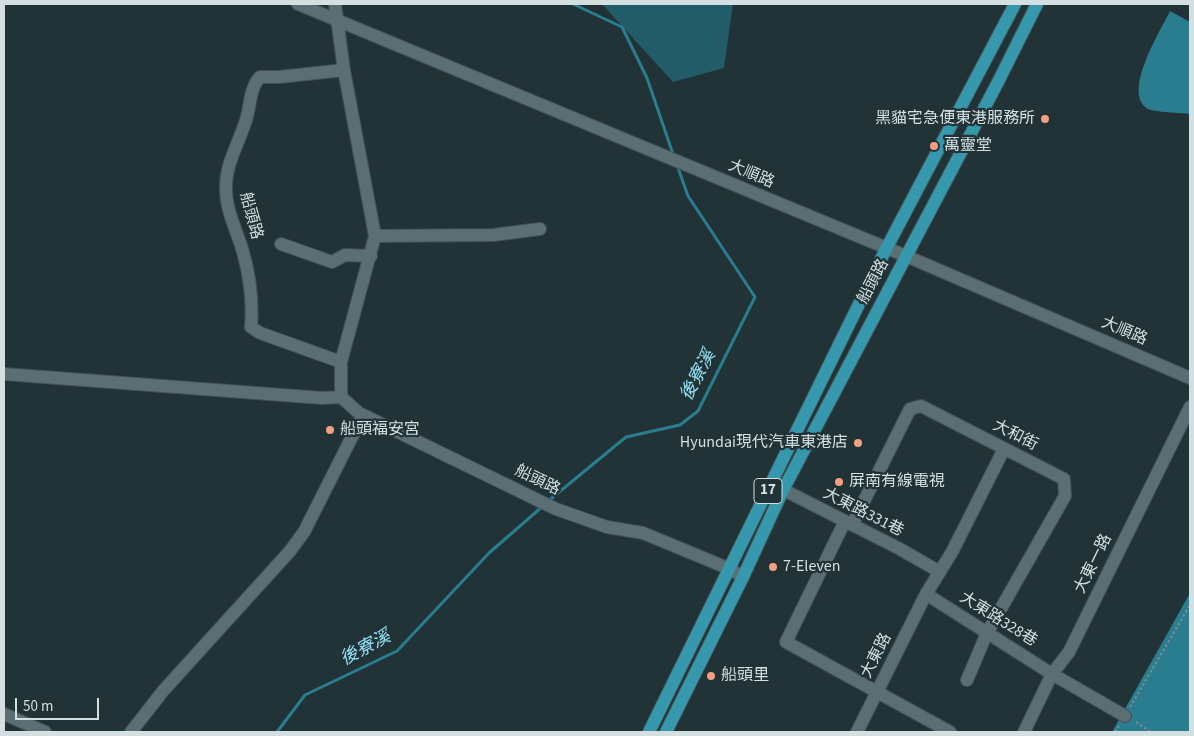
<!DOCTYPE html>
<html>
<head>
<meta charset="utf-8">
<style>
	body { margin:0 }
	#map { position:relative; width:1194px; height:736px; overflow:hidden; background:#213337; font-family:"Source Sans 3",sans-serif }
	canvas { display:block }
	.frame { position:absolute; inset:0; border:5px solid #d4dfe2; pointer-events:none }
	.scale { position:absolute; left:15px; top:698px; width:84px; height:22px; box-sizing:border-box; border:2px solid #d4dfe2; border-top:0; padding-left:6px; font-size:15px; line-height:18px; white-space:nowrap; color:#d4dfe2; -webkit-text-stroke:4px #213337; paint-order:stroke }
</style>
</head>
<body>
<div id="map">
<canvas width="1194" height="736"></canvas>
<div class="frame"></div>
<div class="scale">50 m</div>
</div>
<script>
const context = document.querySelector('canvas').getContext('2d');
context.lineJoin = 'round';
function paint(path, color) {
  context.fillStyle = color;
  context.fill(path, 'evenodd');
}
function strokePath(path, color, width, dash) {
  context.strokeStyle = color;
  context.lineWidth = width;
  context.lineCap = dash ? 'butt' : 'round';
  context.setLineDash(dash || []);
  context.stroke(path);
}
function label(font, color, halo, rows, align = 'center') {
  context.font = font + ' "Source Sans 3","Noto Sans TC",sans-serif';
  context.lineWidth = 4.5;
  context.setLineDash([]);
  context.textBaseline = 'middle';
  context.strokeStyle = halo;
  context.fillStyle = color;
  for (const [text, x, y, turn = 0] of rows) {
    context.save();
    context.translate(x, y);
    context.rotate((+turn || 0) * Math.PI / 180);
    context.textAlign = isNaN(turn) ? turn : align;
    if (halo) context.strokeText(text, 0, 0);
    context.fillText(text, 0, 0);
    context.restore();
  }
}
paint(new Path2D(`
	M602,4H733L724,68L673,82Z`), '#235c69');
paint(new Path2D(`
	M1170,11L1190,22V114C1182,113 1154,112 1148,109C1121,93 1161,30 1170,11Z
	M1190,593V732H1112Z`), '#297d8f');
strokePath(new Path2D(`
	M573,4L622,27L647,78L673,154
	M547,502L626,437L680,425L698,411L755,297L688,196L677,165
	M277,732L305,695L397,651L489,553L543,506`), '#297d8f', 3);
const minor = new Path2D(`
	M298,4L906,256L1190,378
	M335,4L344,70L375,236L341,362V397L359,413L556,509L607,527L643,533L730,569L743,577
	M375,236L493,235L540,229
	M281,244L332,262L345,255L371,256
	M341,362L260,333L251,327C253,302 250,277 243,252C237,231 226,211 226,189C225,165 239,143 246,120C251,105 249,89 260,77H279L344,70
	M4,374L322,398L341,397
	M774,485L900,549L940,572
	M845,521L786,642L950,732
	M852,525L910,409L921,406L1064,479L1065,496L987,633L967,680
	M926,594L1052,674L1125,716
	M4,714L45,732
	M131,732L163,691L290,551L304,532L363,415
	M857,732L926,594L952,552L1004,449
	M1024,732L1052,674L1069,652L1190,407`);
const major = new Path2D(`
	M649,732L886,249L1015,4
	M666,732L743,577L783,490L998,82L1037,4`);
strokePath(minor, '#425156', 14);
strokePath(major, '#425156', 14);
strokePath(new Path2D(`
	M1130,707L1190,605
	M1136,722L1151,732
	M1115,732L1119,726`), '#7e8c90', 2, [2.5, 2.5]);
strokePath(minor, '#5b6e73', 12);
strokePath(major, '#3598ac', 12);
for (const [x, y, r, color] of [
	[1045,119,5,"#f39f84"],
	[934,146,5,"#f39f84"],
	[330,430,5,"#f39f84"],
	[858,443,5,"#f39f84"],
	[839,482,5,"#f39f84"],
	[773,567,5,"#f39f84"],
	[711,676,5,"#f39f84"]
]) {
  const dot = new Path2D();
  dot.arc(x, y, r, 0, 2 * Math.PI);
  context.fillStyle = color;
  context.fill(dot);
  strokePath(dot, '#213337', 2);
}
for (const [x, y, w] of [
	[768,491,28]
]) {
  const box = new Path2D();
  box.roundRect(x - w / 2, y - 12.5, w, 25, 4);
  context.fillStyle = '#213337';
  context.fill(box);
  strokePath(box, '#d4dfe2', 1);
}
label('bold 15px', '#d4dfe2', null, [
	["17",768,491]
]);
label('16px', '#d4dfe2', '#213337', [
	["黑貓宅急便東港服務所",1035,119,"right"],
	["萬靈堂",944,146],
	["船頭福安宮",340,430],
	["Hyundai現代汽車東港店",848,443,"right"],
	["屏南有線電視",849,482],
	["7-Eleven",783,567],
	["船頭里",721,676]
], 'left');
label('16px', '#d4dfe2', '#213337', [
	["大順路",751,175,23],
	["船頭路",250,216,75],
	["船頭路",874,282,-62],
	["大順路",1124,332,23],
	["大和街",1015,436,27],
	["船頭路",537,481,26],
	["大東路331巷",863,513,27],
	["大東一路",1094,564,-64],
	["大東路328巷",998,620,32],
	["大東路",877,656,-63]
]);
label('italic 18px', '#94e1f4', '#213337', [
	["後寮溪",699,376,-62],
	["後寮溪",366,649,-28]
]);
</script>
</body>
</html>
